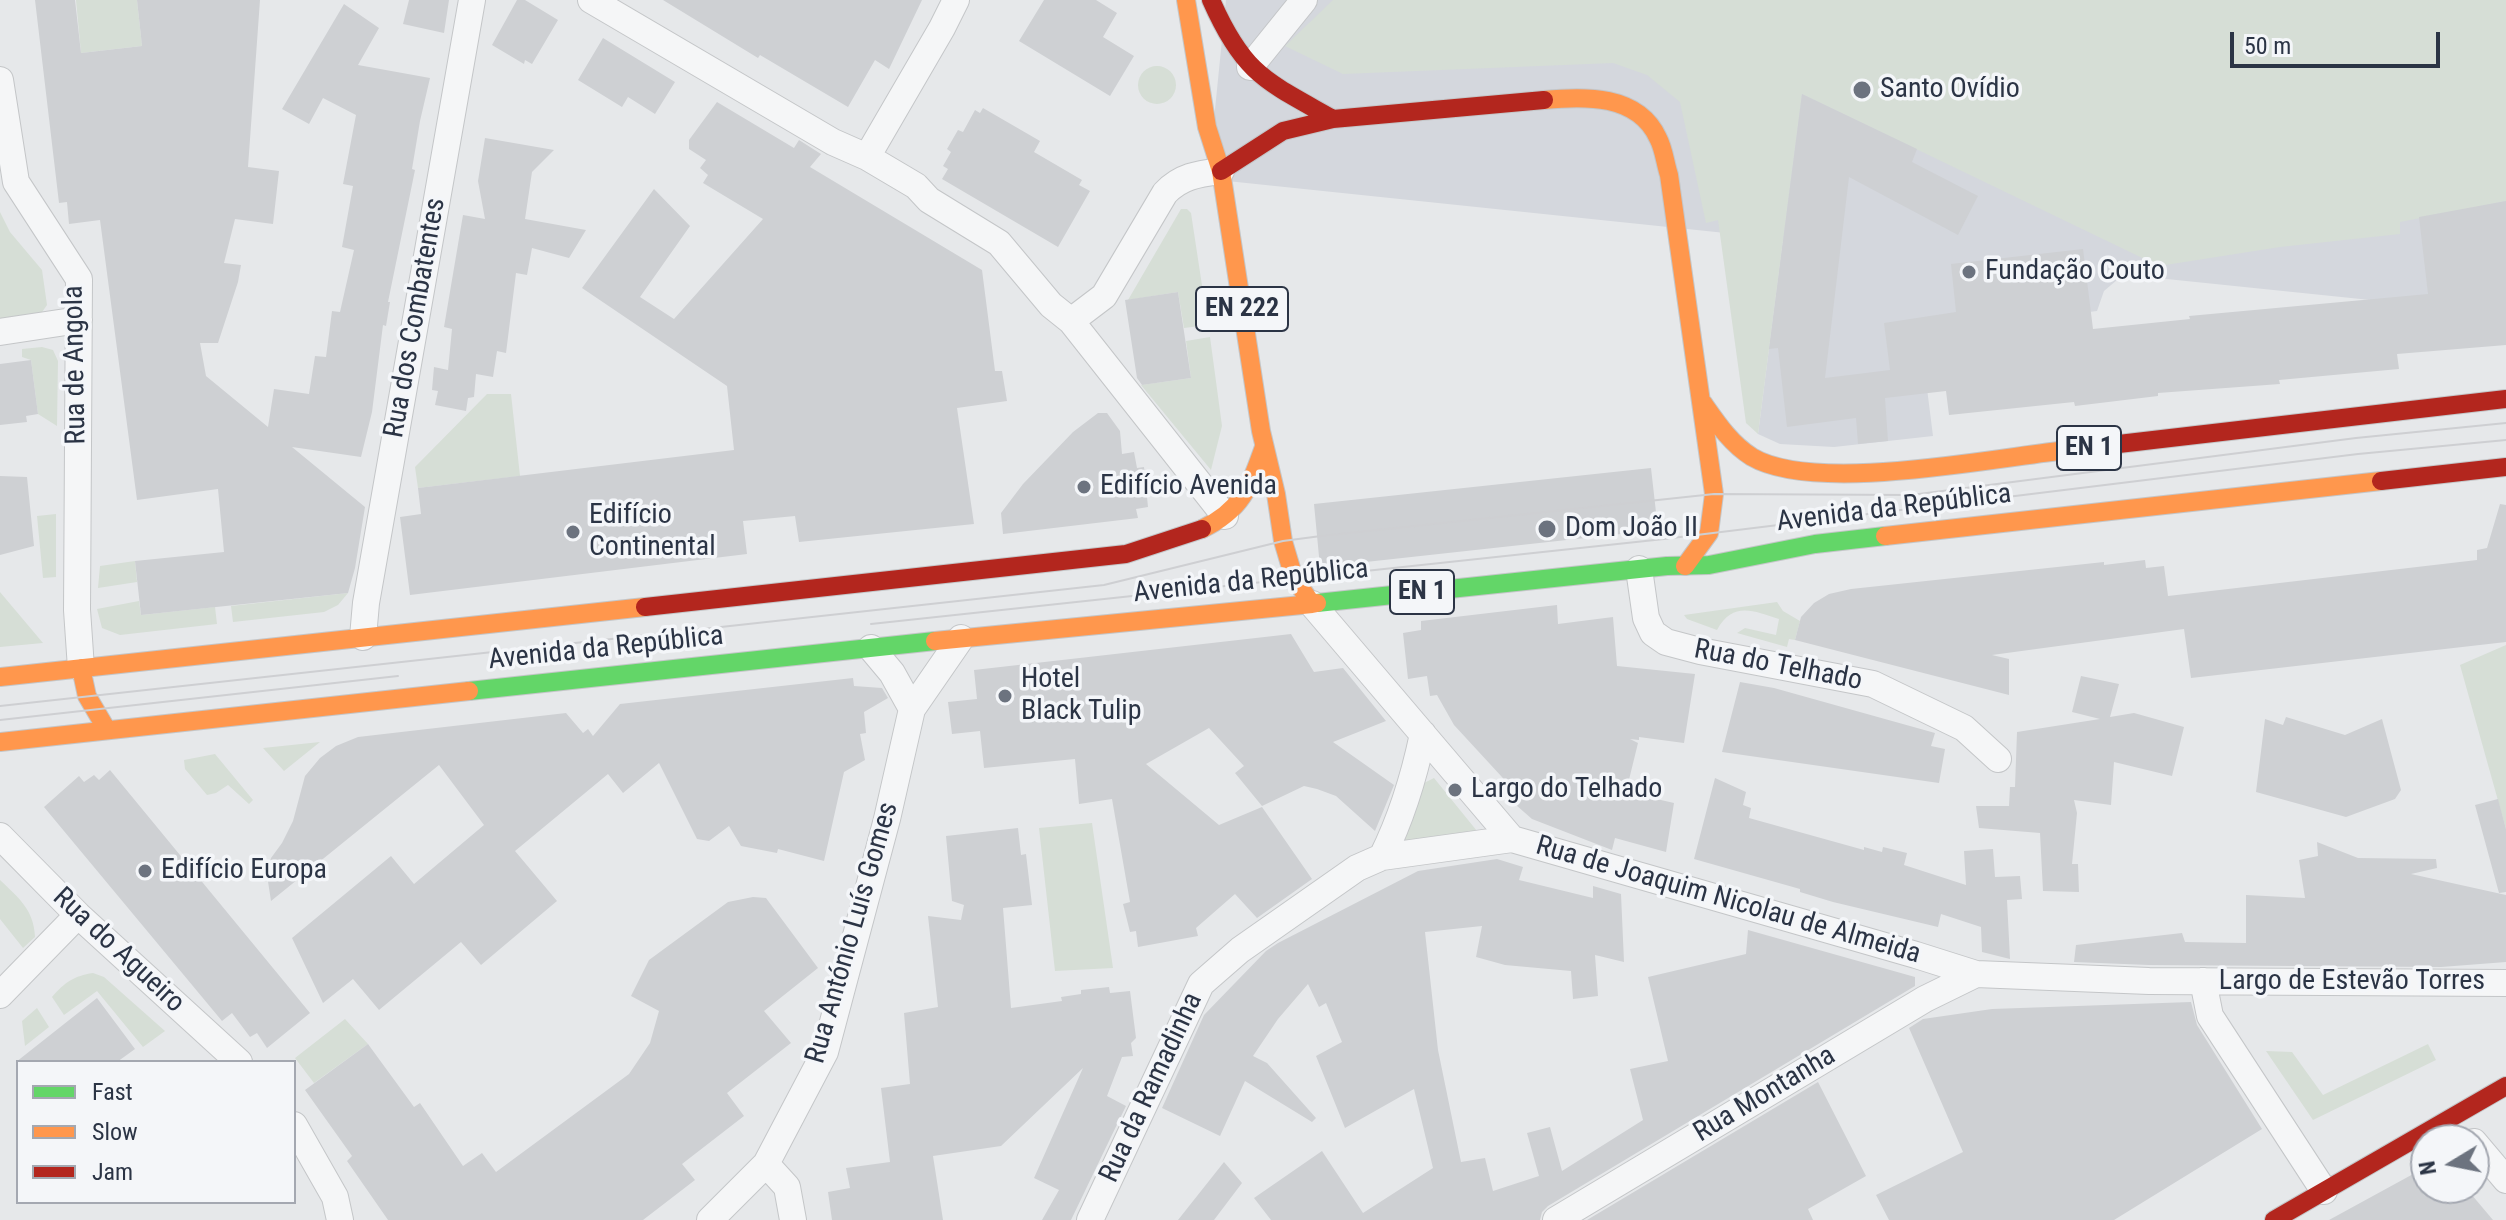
<!DOCTYPE html>
<html>
<head>
<meta charset="utf-8">
<style>
	body { margin:0 }
	#map { position:relative; width:2506px; height:1220px; overflow:hidden; background:#e6e8ea; font-family:"Roboto Condensed",sans-serif }
	canvas { display:block }
	.legend { position:absolute; left:16px; top:1060px; width:280px; height:144px; box-sizing:border-box; background:#f4f6f9; border:2px solid #a4a8b1; margin:0; padding:10px 14px; list-style:none; font-size:24px; color:#2b3445 }
	.legend li { display:flex; align-items:center; gap:16px; height:40px }
	.legend b { width:40px; border:2px solid #a4a8b1 }
	.north { position:absolute; left:2410px; top:1124px; width:80px; height:80px; box-sizing:border-box; background:#f4f6f9; border:2px solid #a4a8b1; border-radius:50%; rotate:260deg; font-size:22px; font-weight:700; line-height:32px; text-align:center; color:#2b3445 }
	.north::after { content:''; display:block; margin:auto; width:28px; height:36px; background:#6c737f; clip-path:polygon(50% 0,100% 100%,50% 72%,0 100%) }
	.scale { position:absolute; left:2230px; top:32px; width:210px; height:36px; box-sizing:border-box; border:4px solid #2b3445; border-top:0; padding-left:10px; font-size:24px; line-height:28px; white-space:nowrap; color:#2b3445; -webkit-text-stroke:6px #f4f6f9; paint-order:stroke }
</style>
</head>
<body>
<div id="map">
<canvas width="2506" height="1220"></canvas>
<ul class="legend">
<li><b style="height:10px;background:#63d668"></b>Fast</li>
<li><b style="height:10px;background:#ff974d"></b>Slow</li>
<li><b style="height:10px;background:#b3261e"></b>Jam</li>
</ul>
<div class="north">N</div>
<div class="scale">50 m</div>
</div>
<script>
const context = document.querySelector('canvas').getContext('2d');
context.lineJoin = 'round';
function paint(path, color) {
  context.fillStyle = color;
  context.fill(path, 'evenodd');
}
function strokePath(path, color, width, dash) {
  context.strokeStyle = color;
  context.lineWidth = width;
  context.lineCap = dash ? 'butt' : 'round';
  context.setLineDash(dash || []);
  context.stroke(path);
}
function label(font, color, halo, rows, align = 'center') {
  context.font = font + ' "Roboto Condensed",sans-serif';
  context.lineWidth = 7;
  context.setLineDash([]);
  context.textBaseline = 'middle';
  context.strokeStyle = halo;
  context.fillStyle = color;
  for (const [text, x, y, turn = 0] of rows) {
    context.save();
    context.translate(x, y);
    context.rotate((+turn || 0) * Math.PI / 180);
    context.textAlign = isNaN(turn) ? turn : align;
    if (halo) context.strokeText(text, 0, 0);
    context.fillText(text, 0, 0);
    context.restore();
  }
}
paint(new Path2D(`
	M1226,0H2506V314L2157,278L2117,280L2104,291L2097,311L1920,333L1933,436L1834,447L1780,444L1758,434L1783,239L1208,179Z`), '#d4d7dd');
paint(new Path2D(`
	M76,0H137L142,46L81,53Z
	M1333,0H2506V201L2400,222V234L2280,247L2159,266L1802,94L1758,434L1746,423L1718,220L1706,223L1680,102L1647,75L1613,63L1343,74L1285,46Z
	M1138 85a19 19 0 1 1 38 0a19 19 0 1 1-38 0Z
	M1181,209H1187L1191,213L1208,325L1184,328L1178,292L1128,300Z
	M0,212L10,232L42,270L47,305L40,315L0,321Z
	M1210,337L1222,426L1211,470L1141,385L1191,378L1186,341Z
	M42,347L53,350L58,361L57,426L38,414L31,360L22,357V349Z
	M487,394H511L520,476L418,488L415,467Z
	M56,514V577L43,578L37,516Z
	M135,561L137,582L98,588L100,566Z
	M0,592L43,643L0,647Z
	M348,593L338,605L324,612L233,622L231,606Z
	M139,601L141,615L215,607L217,624L120,635L102,628L97,609Z
	M1777,602L1783,611L1800,621L1795,640L1789,639L1787,647L1737,633L1745,628L1776,635L1779,619C1753,611 1733,601 1717,630L1687,619L1684,615Z
	M2506,645V829L2460,665Z
	M320,742L284,771L263,748Z
	M215,754L253,800L249,804L228,785L216,793L207,795L185,769L184,760Z
	M1434,778L1477,831L1407,845L1402,839L1424,783Z
	M1092,823L1113,968L1055,971L1039,828Z
	M0,880C19,898 34,910 35,937L23,948L0,919Z
	M93,973L104,977L165,1031L143,1047L97,991L64,1015L52,997C65,982 74,976 93,973Z
	M37,1008L49,1027L25,1046L22,1021Z
	M345,1019L368,1044L314,1083L295,1058Z
	M2428,1044L2436,1060L2313,1120L2266,1051L2292,1052L2323,1095Z`), '#d6ded6');
paint(new Path2D(`
	M35,0H75L81,53L142,46L137,0H260L248,167L279,171L273,224L235,219L224,263L241,265L238,282L218,343H200L206,376L268,427L274,389L309,394L315,356L326,357L332,311L340,312L354,250L342,247L353,186L343,184L356,115L323,98L309,124L282,109L344,4L379,28L358,65L430,78L420,121L412,169L415,170L388,302H390L386,326L383,325L372,412L361,457L292,447L365,507L355,568L348,593L141,615L135,561L224,552L218,489L137,500L100,220L69,224L67,202L59,203Z
	M409,0H449L444,33L403,24Z
	M517,0H525L558,20L532,64L525,60L524,64L492,45Z
	M663,0H922L889,69L875,60L848,107L760,55L758,58Z
	M1044,0H1096L1117,13L1103,37L1134,56L1110,96L1019,41Z
	M603,38L675,82L655,114L628,97L622,107L578,80Z
	M1802,94L1917,149L1912,162L1978,196L1958,235L1849,177L1825,378L1890,370L1884,323L1956,312L1951,264L2083,249L2093,329L2190,319L2189,316L2428,294L2419,217L2506,201V345L2397,354L2399,369L2279,380L2280,384L2158,393V396L2075,406L2074,402L1949,415L1946,391L1885,398L1888,441L1858,444L1856,418L1787,427L1778,348L1769,349Z
	M717,102L794,148L799,140L821,154L810,167L982,270L995,371H1002L1007,401L957,408L974,524L799,542L795,516L743,521L747,554L410,595L400,517L421,514L418,488L734,450L727,386L582,288L654,189L690,226L640,297L674,319L763,219L703,183L708,175L700,168L706,160L689,149V140Z
	M983,108L1040,141L1034,152L1082,180L1079,185L1090,191L1058,247L942,179L948,169L943,166L951,152L947,149L958,130L963,132L975,110L980,113Z
	M485,138L554,150L532,172L525,219L586,230L569,258L532,248L527,275L516,273L506,353L497,351L493,377L476,374L474,397L468,398L466,411L435,405L438,391L432,390L434,367L448,370L452,329L444,327L463,215L485,219L478,181Z
	M1178,292L1191,378L1142,385L1137,378L1125,300Z
	M31,360L38,414L26,416L27,422L0,425V364Z
	M1098,413H1107L1120,431L1122,454L1134,452L1137,468L1144,467L1148,507L1136,509L1138,518L1003,534L1001,513L1023,484L1073,432Z
	M1651,468L1658,530L1320,567L1314,504Z
	M0,476L27,477L34,546L0,555Z
	M2500,504L2506,505V642L2191,678L2184,629L1992,655L2009,659V695L1795,640L1801,617L1814,603L1829,594L1851,589L2104,562V565L2145,560L2146,568L2164,566L2168,596L2477,560V550L2487,548Z
	M1557,605L1558,624L1613,617L1617,666L1695,674L1684,743L1639,737V740L1630,739L1638,743L1626,792L1674,803L1666,852L1615,838L1612,850L1532,819L1508,798L1513,789L1454,725L1437,695L1430,696L1427,676L1408,679L1403,633L1421,630V621Z
	M1291,634L1314,672L1343,668L1386,721L1333,742L1394,785L1375,831L1336,796L1317,789L1304,786L1262,806L1235,773L1244,766L1209,728L1146,764L1219,825L1262,807L1312,879L1257,918L1235,894L1196,928L1198,936L1138,947L1136,931L1130,932L1123,904L1130,902L1112,799L1079,804L1075,759L984,768L980,731L952,734L948,702L977,699L974,670Z
	M2081,676L2119,684L2110,717L2134,713L2184,727L2172,776L2114,762L2111,805L2074,800L2077,813L2072,864H2078L2079,892L2043,891L2040,833L1979,828L1976,806H2009L2010,787H2015L2017,732L2100,719L2072,712Z
	M853,678L854,686L882,688L888,698L864,712L866,733L860,734L865,760L844,772L824,861L778,849L777,853L741,846L729,826L709,841L697,839L659,763L623,793L608,774L515,851L557,901L481,965L461,942L379,1010L353,979L323,1003L292,938L391,856L414,884L484,825L439,765L271,901L267,875L271,858L282,843L293,821L305,776L320,758L336,746L358,737L566,713L583,733L588,729L593,736L620,704Z
	M1740,682L1774,688L1935,733L1931,746L1945,749L1939,783L1722,752Z
	M2286,717L2345,735L2382,719L2401,790L2395,799L2346,817L2256,792L2265,719L2283,725Z
	M110,770L310,1013L267,1048L257,1033L250,1037L232,1013L222,1021L44,807L79,776L84,782L94,775L99,780Z
	M1715,778L1746,792L1743,805L1751,808L1749,818L1864,850V847L1882,852L1883,847L1907,853L1904,865L1966,885L1964,851L1993,849L1995,877L2020,876L2022,899L2007,900L2010,959L1982,952L1981,927L1941,914L1938,927L1833,902L1800,892V889L1694,859Z
	M2498,799L2506,829V892L2499,893L2475,805Z
	M1018,828L1021,855L1026,854L1032,905L1003,908L1011,1008L1062,1001L1061,997L1081,994V990L1109,987L1110,993L1130,991L1136,1038L1131,1043L1133,1056L1122,1057L1107,1096L1126,1106L1109,1141L1071,1220H1042L1059,1190L1034,1178L1083,1068L1001,1146L933,1156L943,1220H832L828,1192L850,1188L846,1168L890,1162L881,1088L910,1084L904,1013L938,1007L928,916L961,920L964,905L952,901L946,836Z
	M2317,842L2358,858L2436,859L2437,868L2411,874L2506,895V962L2441,967L2149,965L2074,962L2076,945L2182,933L2185,942L2246,943V895L2305,898L2299,860L2318,856Z
	M1497,859L1523,867L1519,880L1593,898V886L1621,894L1624,962L1595,955L1598,996L1573,999L1571,971L1505,965L1476,957L1482,926L1425,932L1438,1050L1461,1162L1485,1158L1493,1191L1539,1176L1527,1133L1550,1127L1562,1171L1643,1120L1630,1069L1668,1061L1648,977L1746,954L1748,930L1915,977V986L1548,1206L1542,1212L1540,1220H1271L1254,1198L1322,1151L1363,1213L1433,1168L1414,1089L1345,1128L1316,1056L1342,1042L1326,1003L1319,1007L1308,984L1278,1019L1253,1056L1267,1063L1316,1118L1312,1122L1245,1081L1220,1136L1162,1108L1204,1015L1266,951L1278,943L1418,871Z
	M753,897L766,898L818,968L764,1011L791,1043L727,1093L744,1116L682,1164L695,1180L643,1220H388L347,1161L352,1156L305,1090L368,1044L414,1107L420,1103L463,1166L482,1153L496,1172L629,1074L650,1043L659,1011L631,996L649,960L728,902Z
	M97,998L135,1049L117,1062H16Z
	M2191,1002L2197,1025L2262,1129L2114,1220H1889L1876,1195L1963,1152L1909,1028L1923,1019L1992,1009Z
	M1818,1082L1866,1176L1808,1209L1813,1220H1587Z
	M1224,1162L1242,1183L1214,1220H1178Z
	M2426,1167V1188H2466L2493,1220H2329Z`), '#ced0d3');
const street = new Path2D(`
	M591,0L833,142L867,157L916,186L929,200L999,243L1051,305L1071,321L1225,516
	M1250,67L1304,0
	M0,80L16,182L79,279L77,610L81,668
	M867,157L942,28L956,0
	M1071,321L1104,296L1165,193C1181,176 1198,174 1221,171
	M0,332L79,320
	M1639,569L1646,618L1653,633L1666,642L1700,651L1873,684L1964,728L1998,759
	M1312,604L1512,839L1916,955L1976,974L2149,981L2506,983
	M363,637L366,603L472,0
	M871,648L892,673L912,709
	M0,836L78,915L239,1062
	M1382,857C1402,817 1414,777 1423,734
	M2203,981L2210,1016L2324,1191
	M0,995L78,915
	M294,1125L335,1197L340,1220
	M2474,1142L2506,1180
	M766,1164L787,1187L793,1220
	M710,1220L766,1164L825,1052L887,819L912,709L961,638
	M1090,1220L1201,984L1240,950L1357,868L1382,857L1512,839
	M1556,1220L1925,999L1976,974`);
const fast = new Path2D(`
	M1317,603L1667,566L1709,565L1815,544L1885,536
	M469,691L935,641`);
const slow = new Path2D(`
	M1186,0L1207,127L1221,171L1261,431L1276,494L1283,541L1294,578L1312,604L1317,603
	M1544,100C1584,96 1638,94 1658,138C1664,149 1665,163 1669,175L1714,494L1709,533L1685,566
	M1703,403C1717,423 1731,444 1752,457C1815,494 1993,458 2067,450
	M1202,529C1242,510 1250,486 1264,447
	M1885,536L2381,481
	M935,641L1312,604
	M81,668L87,696L107,730
	M0,677L645,607
	M0,742L469,691`);
const jam = new Path2D(`
	M1211,0C1244,75 1266,81 1333,119
	M1221,171L1283,131L1333,119L1544,100
	M2067,450L2506,399
	M2381,481L2506,467
	M645,607L1126,554L1202,529
	M2274,1220L2506,1086`);
strokePath(street, '#c4c6c8', 28);
strokePath(fast, '#c4c6c8', 20);
strokePath(slow, '#c4c6c8', 20);
strokePath(jam, '#c4c6c8', 20);
strokePath(street, '#f5f6f7', 26);
strokePath(fast, '#63d668', 18);
strokePath(slow, '#ff974d', 18);
strokePath(jam, '#b3261e', 18);
strokePath(new Path2D(`
	M871,624L1664,539L2358,454L2506,440
	M0,706L1104,585L1283,541L1321,536L1714,494L1911,495L2356,438L2506,423
	M0,720L398,676`), '#cecfd2', 2);
for (const [x, y, r, color] of [
	[1862,90,10,"#6c737f"],
	[1969,272,8,"#6c737f"],
	[1084,487,8,"#6c737f"],
	[1547,529,10,"#6c737f"],
	[573,532,8,"#6c737f"],
	[1005,696,8,"#6c737f"],
	[1455,790,8,"#6c737f"],
	[145,871,8,"#6c737f"]
]) {
  const dot = new Path2D();
  dot.arc(x, y, r, 0, 2 * Math.PI);
  context.fillStyle = color;
  context.fill(dot);
  strokePath(dot, '#f4f6f9', 3);
}
for (const [x, y, w] of [
	[1242,309,92],
	[2089,448,64],
	[1422,592,64]
]) {
  const box = new Path2D();
  box.roundRect(x - w / 2, y - 22, w, 44, 6);
  context.fillStyle = '#f4f6f9';
  context.fill(box);
  strokePath(box, '#2b3445', 2);
}
label('bold 26px', '#2b3445', null, [
	["EN 222",1242,309],
	["EN 1",2089,448],
	["EN 1",1422,592]
]);
label('28px', '#2b3445', '#f4f6f9', [
	["Santo Ovídio",1880,90],
	["Fundação Couto",1985,272],
	["Edifício Avenida",1100,487],
	["Edifício",589,516],
	["Continental",589,548],
	["Dom João II",1565,529],
	["Hotel",1021,680],
	["Black Tulip",1021,712],
	["Largo do Telhado",1471,790],
	["Edifício Europa",161,871]
], 'left');
label('28px', '#2b3445', '#f4f6f9', [
	["Rua dos Combatentes",416,318,-80],
	["Rua de Angola",76,365,-91],
	["Avenida da República",1894,509,-7],
	["Avenida da República",1251,582,-6],
	["Avenida da República",606,649,-6],
	["Rua do Telhado",1778,666,11],
	["Rua de Joaquim Nicolau de Almeida",1728,901,16],
	["Rua António Luís Gomes",853,933,-74],
	["Rua do Agueiro",118,951,43],
	["Largo de Estevão Torres",2352,982],
	["Rua da Ramadinha",1152,1088,-65],
	["Rua Montanha",1765,1095,-31]
]);
</script>
</body>
</html>
